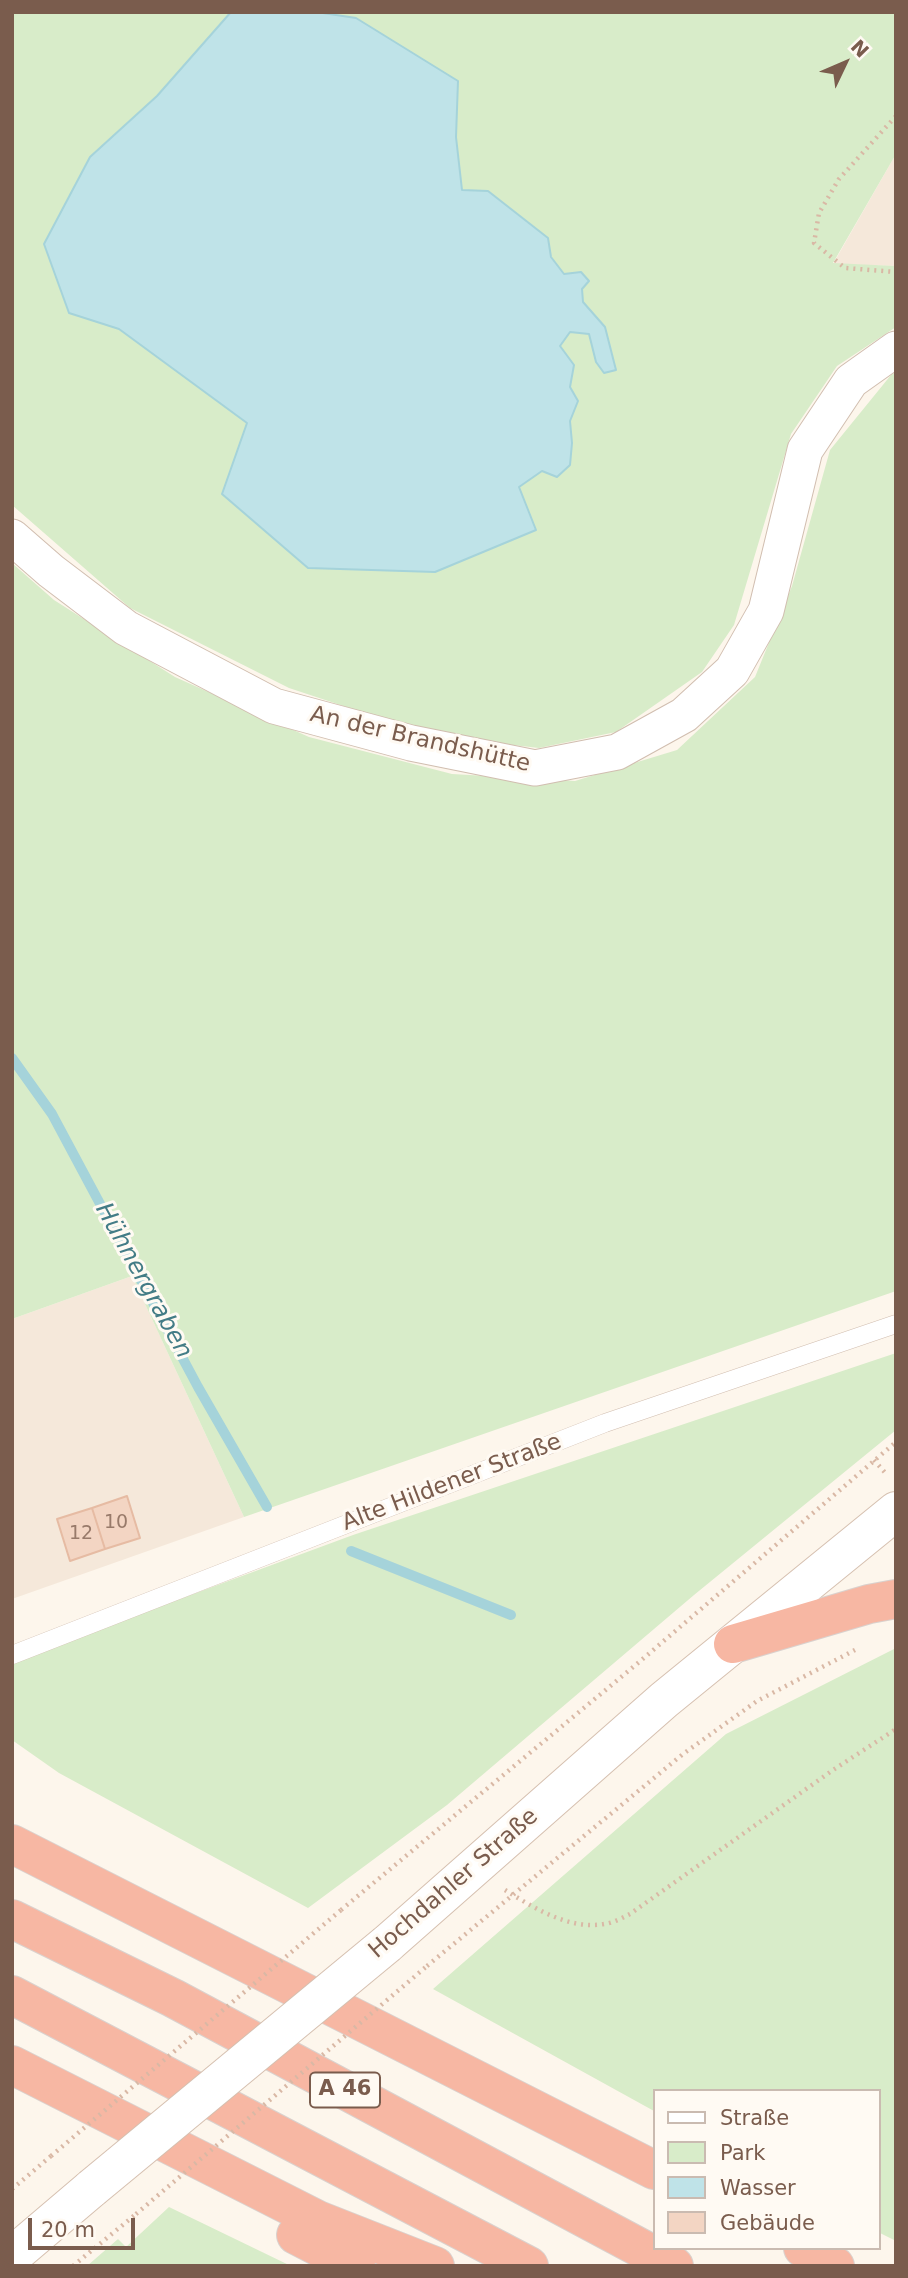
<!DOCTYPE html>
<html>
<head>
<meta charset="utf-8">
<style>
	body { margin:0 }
	#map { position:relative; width:908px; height:2278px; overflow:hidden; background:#fdf6ec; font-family:"DejaVu Sans",sans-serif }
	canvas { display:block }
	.frame { position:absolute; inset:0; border:14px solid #7a5c4d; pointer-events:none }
	.legend { position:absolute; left:653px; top:2089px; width:228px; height:161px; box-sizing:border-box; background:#fffaf3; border:2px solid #cabbb1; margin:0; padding:9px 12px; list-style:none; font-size:21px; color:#7a5c4d }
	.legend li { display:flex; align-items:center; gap:14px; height:35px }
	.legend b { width:35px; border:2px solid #cabbb1 }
	.north { position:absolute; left:810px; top:28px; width:70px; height:70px; -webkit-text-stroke:5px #fffaf3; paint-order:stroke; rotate:46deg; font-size:19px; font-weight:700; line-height:28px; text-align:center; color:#7a5c4d }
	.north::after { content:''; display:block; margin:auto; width:24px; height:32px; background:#7a5c4d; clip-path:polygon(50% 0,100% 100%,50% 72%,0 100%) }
	.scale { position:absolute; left:28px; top:2218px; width:107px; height:32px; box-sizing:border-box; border:4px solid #7a5c4d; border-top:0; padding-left:9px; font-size:21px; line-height:24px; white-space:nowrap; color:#7a5c4d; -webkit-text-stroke:5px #fffaf3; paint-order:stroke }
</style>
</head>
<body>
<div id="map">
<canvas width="908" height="2278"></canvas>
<div class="frame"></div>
<ul class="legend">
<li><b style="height:9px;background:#fff"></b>Straße</li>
<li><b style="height:19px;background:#d8ecc9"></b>Park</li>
<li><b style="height:19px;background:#bfe3e8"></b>Wasser</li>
<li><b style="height:19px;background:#f3d5c3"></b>Gebäude</li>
</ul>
<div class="north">N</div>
<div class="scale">20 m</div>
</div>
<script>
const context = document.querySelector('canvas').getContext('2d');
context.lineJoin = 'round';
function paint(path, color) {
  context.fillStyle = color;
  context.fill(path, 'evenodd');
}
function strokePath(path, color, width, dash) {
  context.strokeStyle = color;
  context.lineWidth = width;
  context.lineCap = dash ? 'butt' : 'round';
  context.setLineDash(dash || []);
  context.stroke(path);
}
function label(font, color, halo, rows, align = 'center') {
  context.font = font + ' "DejaVu Sans",sans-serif';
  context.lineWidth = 6;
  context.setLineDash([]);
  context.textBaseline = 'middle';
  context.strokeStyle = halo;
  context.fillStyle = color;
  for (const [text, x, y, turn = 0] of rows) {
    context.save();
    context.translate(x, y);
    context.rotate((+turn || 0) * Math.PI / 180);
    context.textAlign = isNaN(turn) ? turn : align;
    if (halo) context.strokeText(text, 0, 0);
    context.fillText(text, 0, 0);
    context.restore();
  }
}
paint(new Path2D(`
	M896,154V266L833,264Z
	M132,1276L244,1517L12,1599V1319Z`), '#f5e8da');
paint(new Path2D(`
	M14,12H231L157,96L90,157L44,244L69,313L119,329L248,423L519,487L542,471L572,443L570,421L578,401L570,387L574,365L560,346L570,332L590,334L596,362L605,327L583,302L582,289L589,281L564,275L551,257L548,238L462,190L456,137L458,81L356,18L316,12H896V154L833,263L896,266V327L837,366L791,434L734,625L702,672L616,732L539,748L434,736L289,688L130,608L12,505Z
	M896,372V1291L244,1517L132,1276L12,1319V563L54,600L175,677L309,737L452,774L575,781L677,750L755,677L792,586L830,450L891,375Z
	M896,1353V1430L694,1595L447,1805L308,1908L59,1773L12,1740V1661L353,1535Z
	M896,1648V2241L878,2232V2091H654V2111L433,1989L726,1734Z
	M169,2207L291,2266H87L118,2239L126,2247Z`), '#d8ecc9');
const water = new Path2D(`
	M231,12H316L356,18L458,81L456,137L462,190L488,191L548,238L551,257L564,274L581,272L589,281L582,289L583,302L605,327L616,370L604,373L596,362L589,334L570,332L560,346L574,365L570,387L578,401L570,421L572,443L570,465L557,477L542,471L519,487L536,530L435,572L308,568L222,494L247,423L119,329L69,313L44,244L90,157L157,96Z`);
paint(water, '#bfe3e8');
strokePath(water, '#a5d3da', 2);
strokePath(new Path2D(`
	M12,1058L52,1114L198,1387L267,1507
	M351,1551L511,1615`), '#a5d3da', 10);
const building = new Path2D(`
	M127,1496L140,1538L105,1549L92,1508Z
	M92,1508L105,1549L70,1561L57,1519Z`);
paint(building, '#f3d5c3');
strokePath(building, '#e6bba3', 2);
const lane = new Path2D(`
	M12,1655L605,1423L896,1324`);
const street = new Path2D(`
	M12,537L51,571L126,628L274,706L411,743L535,768L617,752L684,715L732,671L766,611L805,450L851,381L896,349`);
const secondary = new Path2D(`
	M387,1944L664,1700L896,1511
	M12,2256L92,2188`);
const highway = new Path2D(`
	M733,1644L869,1604L896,1599
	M12,1844L654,2170
	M12,1919L173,1998L674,2266
	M12,1995L529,2266
	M12,2065L318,2220L435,2266
	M296,2235L356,2266
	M803,2248L835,2266`);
strokePath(lane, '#d1beb0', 19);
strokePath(street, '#d1beb0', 37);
strokePath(secondary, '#d6c0b0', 40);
strokePath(highway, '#dad1cd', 40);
strokePath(new Path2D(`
	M896,116L839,179L819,213L814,243L845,268L896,272
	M874,1460L887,1475
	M505,1890C534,1908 569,1930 604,1924C613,1923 622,1918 630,1914L833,1770L896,1729
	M341,1910L638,1663L896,1442
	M427,1966L683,1754L757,1701L855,1650
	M12,2189L51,2156
	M73,2266L136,2214`), '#d9b8a5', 4.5, [2, 5]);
strokePath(lane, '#fff', 18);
strokePath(street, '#fff', 35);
strokePath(secondary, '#fff', 38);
strokePath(highway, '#f7b7a3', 38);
const secondaryBridge = new Path2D(`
	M92,2188L387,1944`);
strokePath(secondaryBridge, '#d6c0b0', 40, []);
strokePath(new Path2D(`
	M51,2156L341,1910
	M136,2214L427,1966`), '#d9b8a5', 4.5, [2, 5]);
strokePath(secondaryBridge, '#fff', 38);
label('19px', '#987a6a', null, [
	["10",116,1523],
	["12",81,1534]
]);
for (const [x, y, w] of [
	[345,2090,70]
]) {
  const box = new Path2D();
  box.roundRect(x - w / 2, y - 17.5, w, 35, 5);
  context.fillStyle = '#fffaf3';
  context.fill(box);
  strokePath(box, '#7a5c4d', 2);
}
label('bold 21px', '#7a5c4d', null, [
	["A 46",345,2090]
]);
label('23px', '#7a5c4d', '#fffaf3', [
	["An der Brandshütte",420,740,13],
	["Alte Hildener Straße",452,1483,-21],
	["Hochdahler Straße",454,1884,-41]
]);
label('italic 24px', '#437c86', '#fffaf3', [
	["Hühnergraben",143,1281,61]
]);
</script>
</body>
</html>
